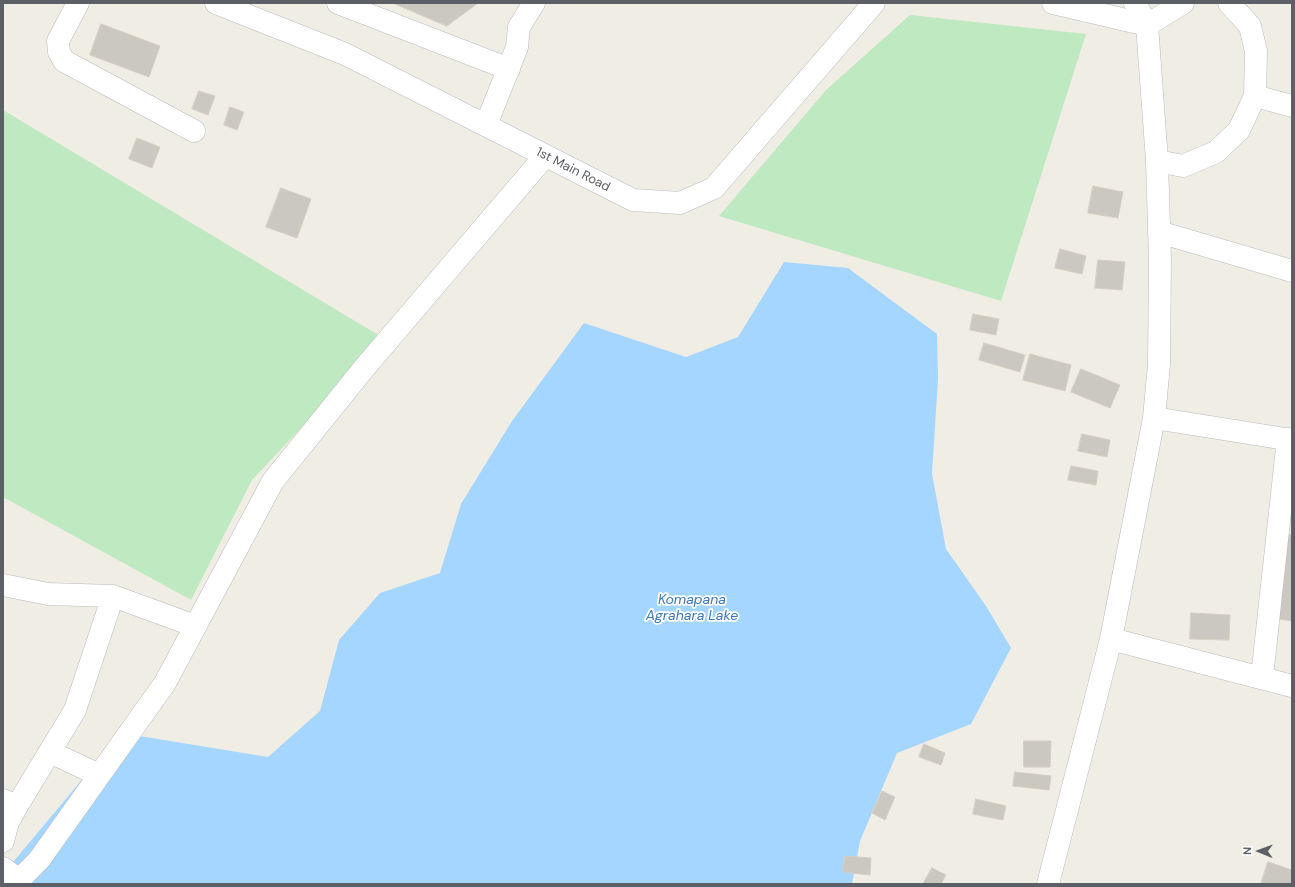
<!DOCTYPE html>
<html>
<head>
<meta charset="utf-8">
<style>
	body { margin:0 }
	#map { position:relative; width:1295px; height:887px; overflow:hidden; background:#f0ede4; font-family:"DM Sans",sans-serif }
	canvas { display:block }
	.frame { position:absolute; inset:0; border:4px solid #5c6066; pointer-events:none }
	.north { position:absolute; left:1239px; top:831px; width:40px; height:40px; -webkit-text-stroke:3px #fff; paint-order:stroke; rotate:271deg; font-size:11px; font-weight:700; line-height:16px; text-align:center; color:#5c6066 }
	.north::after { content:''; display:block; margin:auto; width:14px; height:18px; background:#5c6066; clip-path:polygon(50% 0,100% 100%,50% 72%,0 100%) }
</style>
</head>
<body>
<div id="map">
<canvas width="1295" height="887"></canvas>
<div class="frame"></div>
<div class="north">N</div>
</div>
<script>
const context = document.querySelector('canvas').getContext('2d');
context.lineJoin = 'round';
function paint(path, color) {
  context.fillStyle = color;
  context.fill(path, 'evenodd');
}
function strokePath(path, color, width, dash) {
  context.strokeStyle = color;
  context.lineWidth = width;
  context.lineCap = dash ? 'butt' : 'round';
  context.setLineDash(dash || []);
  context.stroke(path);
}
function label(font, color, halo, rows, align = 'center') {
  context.font = font + ' "DM Sans",sans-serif';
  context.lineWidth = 3.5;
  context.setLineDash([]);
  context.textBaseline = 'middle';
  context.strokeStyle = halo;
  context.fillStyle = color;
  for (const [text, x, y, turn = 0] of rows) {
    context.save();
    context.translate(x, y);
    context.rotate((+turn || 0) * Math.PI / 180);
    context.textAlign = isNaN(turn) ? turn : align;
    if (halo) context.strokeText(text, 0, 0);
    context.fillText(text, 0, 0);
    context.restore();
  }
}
paint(new Path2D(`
	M910,15L1086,34L1001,301L719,216L826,90Z
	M3,110L385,339L252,480L191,600L3,497Z`), '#bfe9c0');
paint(new Path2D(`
	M784,262L848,268L937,334L938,379L932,474L946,549L986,606L1011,648L971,724L897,753L860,841L852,884H3V874L121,733L268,757L320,711L339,640L380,593L440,573L461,504L512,421L584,323L686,357L738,337Z`), '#a5d6ff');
const building = new Path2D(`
	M393,3H478L447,26Z
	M101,24L160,46L149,77L90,55Z
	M199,91L215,96L208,115L192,109Z
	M230,107L244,112L237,130L224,125Z
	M137,138L160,147L152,168L129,159Z
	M1093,186L1123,192L1118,218L1088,213Z
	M281,188L311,199L297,238L266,227Z
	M1060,249L1086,256L1082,274L1055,268Z
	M1098,260L1125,262L1122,290L1095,288Z
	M973,314L999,319L996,335L970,330Z
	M984,343L1025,355L1020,372L979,360Z
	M1030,354L1071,365L1065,391L1023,380Z
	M1081,369L1120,385L1110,408L1071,392Z
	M1082,434L1110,440L1107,457L1078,451Z
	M1071,466L1098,471L1096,485L1068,480Z
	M1287,534L1292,535V621L1279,619Z
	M1191,613L1230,615L1229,640L1190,639Z
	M1024,741H1051L1050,767H1024Z
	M924,744L945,753L941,765L919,757Z
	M1015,772L1051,776L1049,790L1013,786Z
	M882,791L895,797L885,820L872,813Z
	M976,799L1006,806L1003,820L973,814Z
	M845,856L871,858L870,875L843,872Z
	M1268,862L1292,870V884H1261Z
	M932,868L946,875L941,884H923Z`);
paint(building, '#cbc8c1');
strokePath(building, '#d5cfc2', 1);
const street = new Path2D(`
	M78,3L58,41L59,52L64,61L194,131
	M338,3L509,69
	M1255,96L1292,106
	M486,125L517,47L519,27L534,3
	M1157,161L1183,166L1216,152L1239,130L1255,96L1256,51L1250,26L1229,3
	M1159,232L1292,271
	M1154,418L1292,440
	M3,585L48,594L113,596L195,626
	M1111,639L1292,686
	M1262,677L1288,439
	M50,752L99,775
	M3,800L17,806L75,710L113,596
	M3,841L8,822L17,806
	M3,868L19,880
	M15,884L39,860L165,683L273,481L365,367L545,156
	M1048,884L1111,639L1154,418L1159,364L1160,260L1157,161L1147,25L1135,3`);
const secondary = new Path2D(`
	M216,3L345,54L633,200L680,203L714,188L874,3
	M1053,3L1147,25L1183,3`);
strokePath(street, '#b7babf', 23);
strokePath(secondary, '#b8bbc1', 23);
strokePath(street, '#fff', 22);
strokePath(secondary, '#fff', 22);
label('13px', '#5c6066', '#fff', [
	["1st Main Road",573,170,27]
]);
label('italic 14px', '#3a76b9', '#fff', [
	["Komapana",692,600],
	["Agrahara Lake",692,616]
]);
</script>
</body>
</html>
